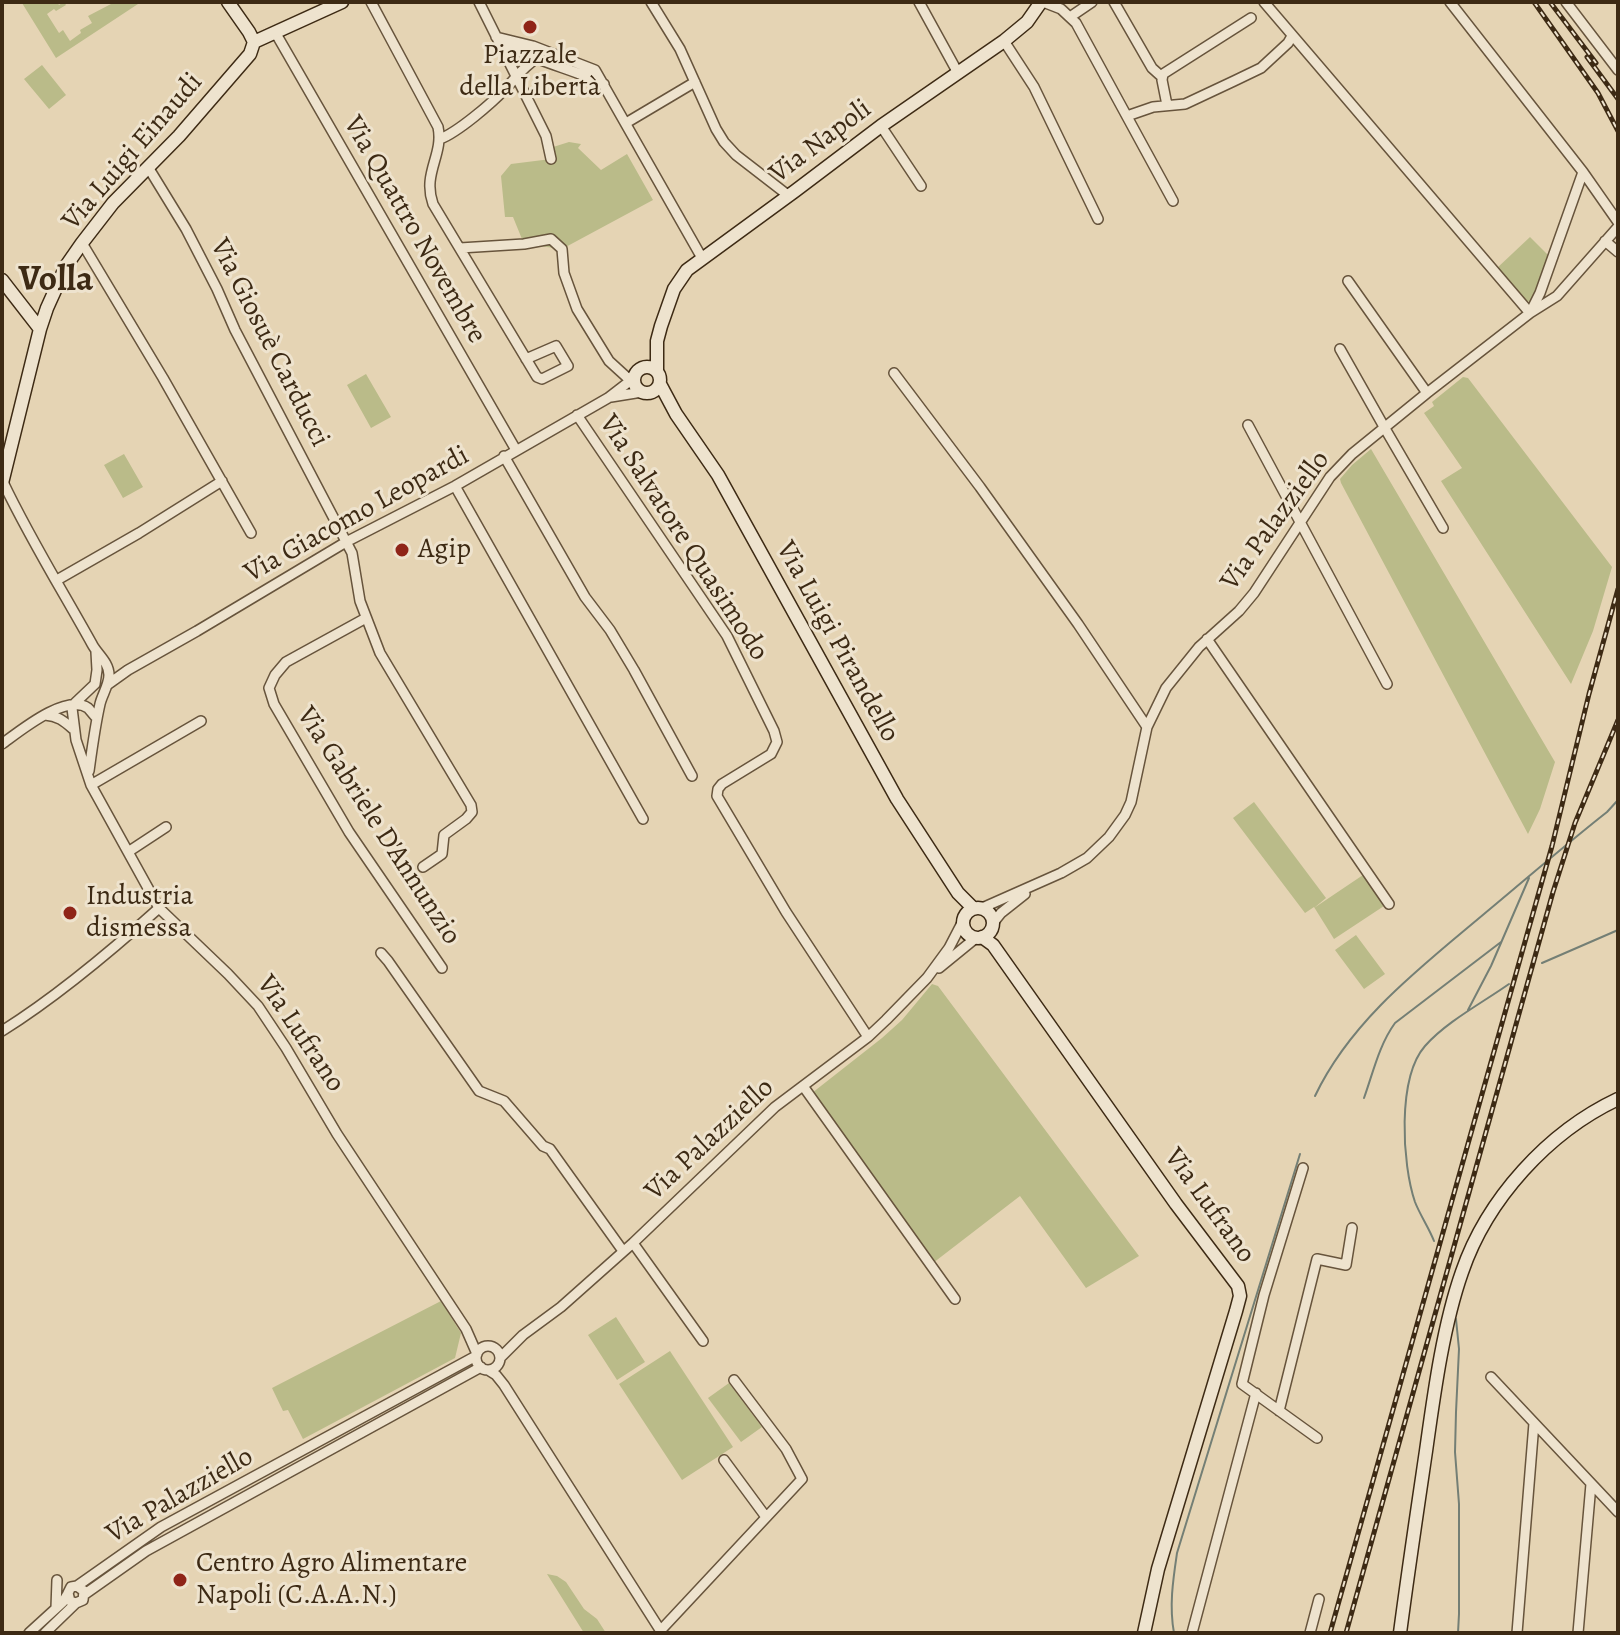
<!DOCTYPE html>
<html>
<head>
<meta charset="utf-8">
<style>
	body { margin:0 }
	#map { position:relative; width:1620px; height:1635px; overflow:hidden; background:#e5d4b4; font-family:Alegreya,serif }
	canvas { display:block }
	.frame { position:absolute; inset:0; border:4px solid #3d2a14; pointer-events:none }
</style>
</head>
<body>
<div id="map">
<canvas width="1620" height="1635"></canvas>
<div class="frame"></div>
</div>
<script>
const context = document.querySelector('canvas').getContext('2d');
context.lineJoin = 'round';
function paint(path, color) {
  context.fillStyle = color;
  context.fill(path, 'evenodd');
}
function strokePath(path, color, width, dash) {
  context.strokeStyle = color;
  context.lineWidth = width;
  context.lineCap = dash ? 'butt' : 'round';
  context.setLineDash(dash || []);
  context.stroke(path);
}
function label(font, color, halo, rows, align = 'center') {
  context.font = font + ' Alegreya,serif';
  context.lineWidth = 6;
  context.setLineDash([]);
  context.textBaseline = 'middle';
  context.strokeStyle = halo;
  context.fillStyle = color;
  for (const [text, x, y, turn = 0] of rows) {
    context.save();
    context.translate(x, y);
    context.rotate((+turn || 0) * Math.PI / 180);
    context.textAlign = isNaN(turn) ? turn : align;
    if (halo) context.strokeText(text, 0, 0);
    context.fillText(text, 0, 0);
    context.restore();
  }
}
paint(new Path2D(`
	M57,2L59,5L64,2L66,5L56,11L54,9L47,14L59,33L63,30L70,41L81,33L80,30L92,23L88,16L111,4L110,2H136L138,4L56,58L22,3Z
	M42,65L66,95L49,109L24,79Z
	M569,142L581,144L578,148L601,170L627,154L653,200L562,249L524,244L513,217H505L501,176L511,164L551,159L550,148Z
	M1530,237L1548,255L1533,298L1530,301L1524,303L1496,269Z
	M366,374L391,417L371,428L347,385Z
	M1463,377L1468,378L1612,567L1593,631L1571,684L1441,481L1462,468L1424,413L1434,406L1432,402Z
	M1371,449L1555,762L1540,809L1528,834L1341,483L1340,479L1352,465Z
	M124,454L143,487L123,498L104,465Z
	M1254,802L1326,898L1314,908L1363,875L1384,906L1334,939L1314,907L1305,913L1233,818Z
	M1356,935L1385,974L1364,989L1335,950Z
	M932,984L938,986L1139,1256L1086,1288L1020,1196L933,1263L812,1093L882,1038L902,1020Z
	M441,1301L461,1333L455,1358L303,1439L288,1410L283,1411L272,1388Z
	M616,1317L645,1362L617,1380L588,1335Z
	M670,1351L733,1447L682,1480L619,1384Z
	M729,1383L762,1427L741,1442L708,1398Z
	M547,1574L557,1576L566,1582L584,1609L597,1619L606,1633H584Z`), '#babb89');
strokePath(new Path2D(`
	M1542,963L1618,930
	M1468,1010L1491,966L1529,878
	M1315,1096C1351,1020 1421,967 1484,914C1525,880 1565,845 1607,812L1618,800
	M1364,1098C1373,1073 1379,1045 1395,1023L1501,942
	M1434,1241C1429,1228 1420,1215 1415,1202C1402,1164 1397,1078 1425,1046C1446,1022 1482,1003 1509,984
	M1456,1319L1459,1349L1456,1412L1455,1452L1459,1504V1614L1458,1633
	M1174,1633C1169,1606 1173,1580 1177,1553L1300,1154`), '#747f75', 2);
const street = new Path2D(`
	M371,2L438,127C444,155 422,173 433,204L537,377L542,379L568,366L556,346L526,359
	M479,2L546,136L551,159
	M651,2L680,49L716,129L724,142L736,155L789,196
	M919,2L958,73
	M1043,2L1061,9L1076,23L1173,201
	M1114,2L1152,68L1162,77
	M1264,2L1530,313L1540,293L1583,172
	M1450,2L1583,172L1618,222
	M1566,2L1618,70
	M1070,17L1092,2
	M275,32L516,450
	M496,37L533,46L595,70L702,258
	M1004,41L1034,87L1098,219
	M504,42C535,62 571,68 604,84
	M1167,105L1162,80L1163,74L1251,18
	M1127,116L1153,107L1185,104L1234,81L1261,68L1288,43L1292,36
	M626,123L695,82
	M881,126L921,186
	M440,139C458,132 492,103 505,89C517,77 522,68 537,58
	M148,167L186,229L217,289L235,330L352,553L360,601L380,653L471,805L472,812L466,819L444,835L442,854L423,867
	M1605,241L1618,252
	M82,243L163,378L251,533
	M460,248L524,244L551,239L562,249L564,273L577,309L609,361L632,382
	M1348,281L1427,393
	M1340,349L1387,432L1443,528
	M894,373L980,487L1078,624L1147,727
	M611,397L642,392
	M577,415L727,636L774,731L777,742L771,754L722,784L718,789L717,796L786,912L868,1037
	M1248,425L1387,684
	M504,456L585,597L610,630L634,670L692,776
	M3,482C29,537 62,590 92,644C97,654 109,662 109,675C109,685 102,695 100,704C95,726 92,749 89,771
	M455,486L643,819
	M57,580L139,533L222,481
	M366,618L286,662L275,675L269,688L274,704L349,832L442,968
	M1207,639L1389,904
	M96,652L97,670L95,684L75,703L72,708L76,740L91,785L159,908L228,974L258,1006L286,1048L337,1134L466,1329L477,1354
	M107,685L128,670L197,631L346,542L455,486L608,398L630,381L635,375
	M45,715C58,716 64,721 73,729
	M2,744C20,731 66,693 88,708C91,711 94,716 97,718
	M91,785L201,721
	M128,852L166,827
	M982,908L1061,873L1087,858L1109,837L1125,815L1131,802L1147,727L1166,688L1199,647L1239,611L1254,593L1330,477L1352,454L1427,393L1530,313L1557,296L1618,227
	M993,923L1001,913L1025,894
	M381,953L388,961L479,1091L504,1101L543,1146L550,1149L623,1251
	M939,968L977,937
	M2,1031C58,996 110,952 159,908
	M803,1086L955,1299
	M1303,1168L1264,1295L1242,1384L1317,1438
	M633,1243L703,1341
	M476 1358a12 12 0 1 1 24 0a12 12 0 1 1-24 0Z
	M500,1358L523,1335L561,1307L633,1243L775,1107L868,1037L886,1020L927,978L949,948L963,921
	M488,1370L496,1375L504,1385L662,1633
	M1491,1377L1618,1512
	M1279,1411L1317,1259L1346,1265L1352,1228
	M724,1460L766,1517
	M77,1586L161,1527L476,1356
	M85,1594L146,1551L481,1367
	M56,1608L57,1580
	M660,1631L802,1479L786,1449L734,1380
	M29,1633L63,1602L67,1595
	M45,1633L76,1603L83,1600L84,1591L77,1586L71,1587L68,1593L70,1601L76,1603
	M1192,1633L1256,1393
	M1310,1633L1319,1599
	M1517,1633L1534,1423
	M1578,1633L1591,1484`);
const secondary = new Path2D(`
	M228,2L249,32L254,42
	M254,42L342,2
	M2,280L40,329
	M634 380a13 13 0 1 1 26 0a13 13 0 1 1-26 0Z
	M657,371V341L661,326L674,289L687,270L795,191L881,126L1004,41L1027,22L1041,2
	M660,384L676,414L718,475L897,799L958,893L973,908
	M2,483L40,329L47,308L66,266L82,243L113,203L179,136L250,54L254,42
	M963 923a15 15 0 1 1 30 0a15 15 0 1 1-30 0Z
	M982,937L993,945L1176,1204L1238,1286L1240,1296L1236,1311L1158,1569L1144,1633
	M1400,1633C1408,1572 1417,1512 1426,1451C1434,1394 1443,1326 1462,1272C1487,1199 1548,1132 1618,1099`);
strokePath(street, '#67543c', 12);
strokePath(secondary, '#3d2a14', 15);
strokePath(street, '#eee3ce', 9);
strokePath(secondary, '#eee3ce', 12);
const rail = new Path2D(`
	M1534,2L1598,93L1618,131
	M1550,2L1596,63
	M1587,57L1618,99
	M1330,1633L1552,846L1589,694L1618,589
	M1346,1633L1553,892L1575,823L1618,720`);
strokePath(rail, '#3d2a14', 5);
strokePath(rail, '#eee3ce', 2, [6]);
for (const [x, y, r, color] of [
	[530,27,8,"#8f2418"],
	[402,550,8,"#8f2418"],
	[70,913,8,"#8f2418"],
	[180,1580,8,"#8f2418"]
]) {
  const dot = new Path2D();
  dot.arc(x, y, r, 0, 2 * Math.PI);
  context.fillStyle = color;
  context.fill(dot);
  strokePath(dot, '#eee3ce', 3);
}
label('28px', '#3d2a14', '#eee3ce', [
	["Piazzale",530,56,"center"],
	["della Libertà",530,88,"center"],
	["Agip",418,550],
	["Industria",86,897],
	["dismessa",86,929],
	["Centro Agro Alimentare",196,1564],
	["Napoli (C.A.A.N.)",196,1596]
], 'left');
label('28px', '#3d2a14', '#eee3ce', [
	["Via Napoli",821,142,-37],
	["Via Luigi Einaudi",133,152,-49],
	["Via Quattro Novembre",414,230,60],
	["Via Giosuè Carducci",269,343,63],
	["Via Giacomo Leopardi",357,515,-29],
	["Via Palazziello",1276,521,-54],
	["Via Salvatore Quasimodo",683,538,57],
	["Via Luigi Pirandello",837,642,61],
	["Via Gabriele D'Annunzio",378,826,57],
	["Via Lufrano",300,1034,56],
	["Via Palazziello",710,1140,-43],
	["Via Lufrano",1209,1206,54],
	["Via Palazziello",180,1496,-30]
]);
label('bold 36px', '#3d2a14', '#eee3ce', [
	["Volla",56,281]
]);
</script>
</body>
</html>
